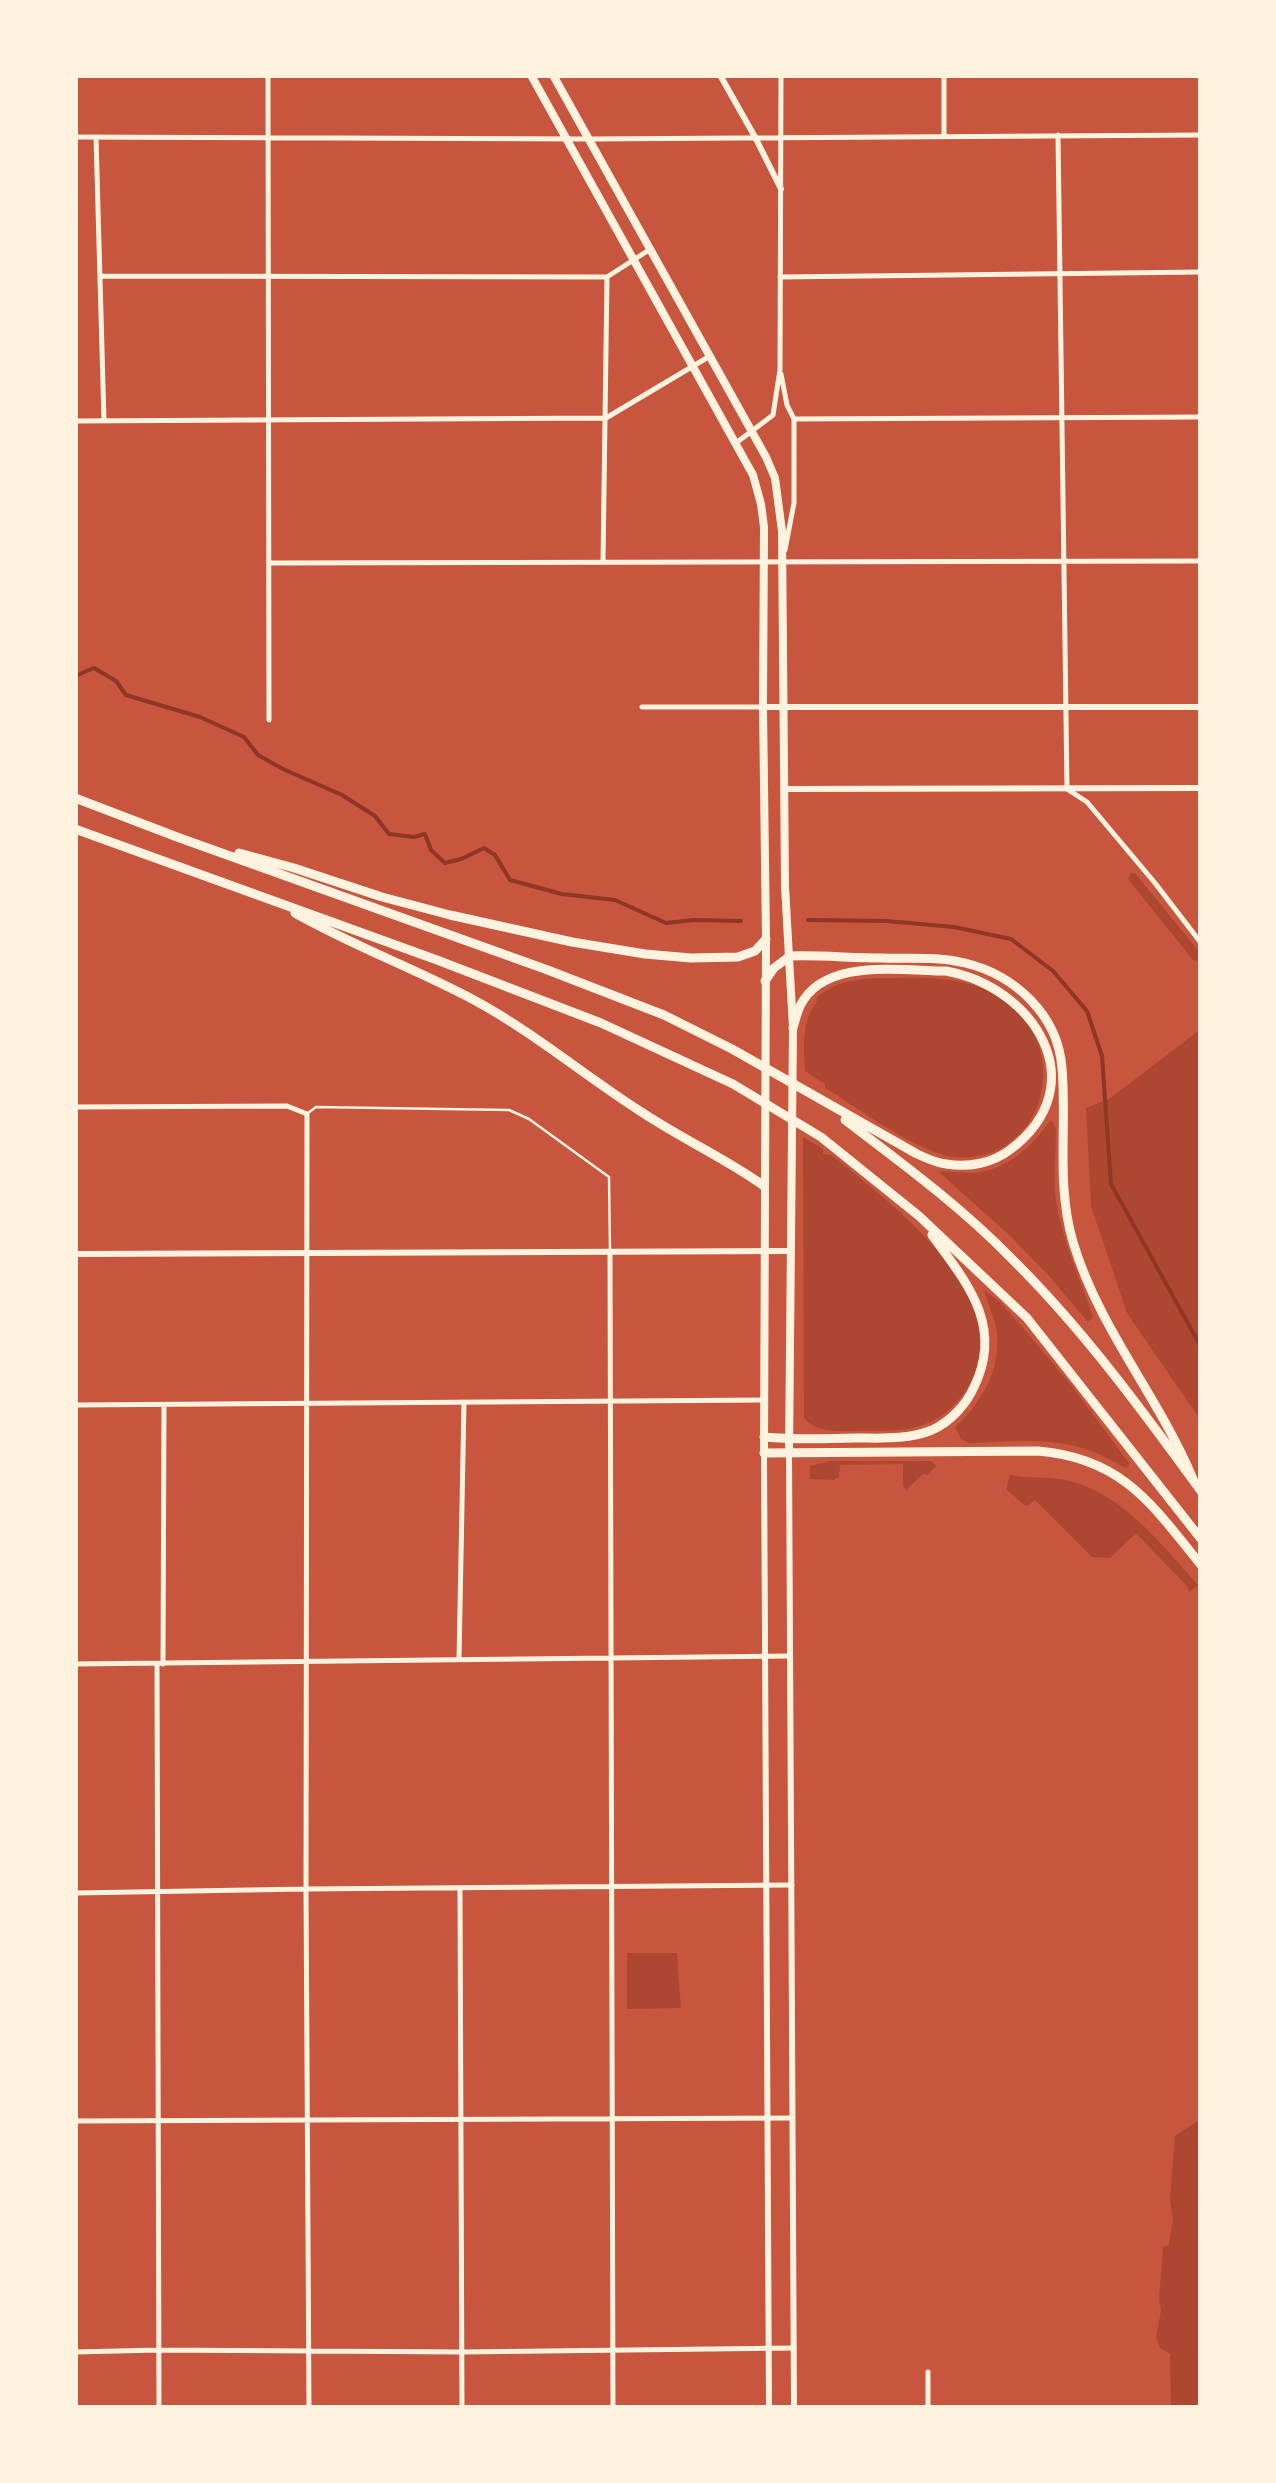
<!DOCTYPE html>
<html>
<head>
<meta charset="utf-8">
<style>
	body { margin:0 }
	#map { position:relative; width:1276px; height:2483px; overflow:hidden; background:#c8553d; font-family:"Noto Sans",sans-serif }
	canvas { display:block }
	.frame { position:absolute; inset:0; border:78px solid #fff3e0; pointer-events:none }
</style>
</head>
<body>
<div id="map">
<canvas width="1276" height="2483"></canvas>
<div class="frame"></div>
</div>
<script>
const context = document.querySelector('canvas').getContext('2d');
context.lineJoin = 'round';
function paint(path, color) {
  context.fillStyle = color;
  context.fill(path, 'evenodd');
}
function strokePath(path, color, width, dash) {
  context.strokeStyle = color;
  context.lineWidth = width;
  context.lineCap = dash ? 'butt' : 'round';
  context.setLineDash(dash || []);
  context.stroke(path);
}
paint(new Path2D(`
	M1131,873H1135L1201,954L1199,961L1193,960L1128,879Z
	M875,978C915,978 959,974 995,994C1080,1041 1045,1167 953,1157C919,1153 856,1107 825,1088V1084L805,1071C804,1045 801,1023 817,1001L816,998C834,982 852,980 875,978Z
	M1201,1029V1421L1127,1313L1091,1206L1086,1108L1109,1099Z
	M1052,1121L1056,1130C1056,1154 1053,1179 1056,1202C1063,1243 1080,1278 1093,1317L1088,1322L1049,1276L1008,1234L939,1172C949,1170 960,1173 971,1173C1004,1172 1031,1148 1049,1122Z
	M803,1137L823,1149V1154L832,1155C885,1199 957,1252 979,1320C992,1362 963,1411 923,1425C903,1432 882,1431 862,1431C842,1431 817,1434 804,1418Z
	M984,1290L1001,1303L1030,1336L1071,1385L1129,1463V1466L1126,1468C1111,1461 1098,1452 1082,1448C1046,1437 1006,1442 969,1443L961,1439L955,1427C983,1402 1003,1366 996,1327C993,1314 987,1302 984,1290Z
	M831,1461H932L936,1466L928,1475L923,1474L907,1489L908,1492L903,1486V1464L840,1465L839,1477L834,1480L810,1479V1466Z
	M1010,1475C1028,1479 1047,1476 1065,1480C1121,1491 1162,1545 1198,1585L1189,1592L1187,1586L1136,1533L1110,1558L1092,1557L1035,1500L1027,1506L1024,1505L1006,1489Z
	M627,1953H677L681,2008L627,2009Z
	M1201,2119V2408H1171L1170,2354L1160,2348L1156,2337L1161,2311L1159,2300L1163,2247L1169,2245L1173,2219L1170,2200L1175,2136Z`), '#ae4732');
strokePath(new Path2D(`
	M75,676L94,668L116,681L126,695L200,717L244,737L258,755L283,769L342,795L375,816L389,834L414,837L425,834L431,850L445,863L461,859L484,848L495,855L510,880L562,894L615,900L666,923L694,920L741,921
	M808,920L887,921L954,927L1011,939L1053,971L1087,1011L1102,1056L1111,1184L1201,1347`), '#8f3625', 4);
strokePath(new Path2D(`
	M308,1113L316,1107L509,1110L529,1119L609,1177L610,1250`), '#fff3e0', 2.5);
strokePath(new Path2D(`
	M268,75L269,720
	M944,75V136
	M1058,135L1067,789L1087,802L1155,883L1201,943
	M75,137L588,139L1201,135
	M96,137L104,421
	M100,276L607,277L649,250
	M780,277L1201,272
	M781,374L787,405L794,419V503L785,550
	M794,419L1201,417
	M75,421L606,418L710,356
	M736,443L773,415L780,370L781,75
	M603,562L607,277
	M269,563L1201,561
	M642,707H763
	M75,1107L287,1106L307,1114L306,1889L309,2408
	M610,1251L613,2408
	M75,1405L764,1400
	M459,1659L464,1402
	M75,1664L790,1656
	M157,1664L159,2408
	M163,1664L164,1407
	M460,1889L462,2408
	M75,1893L306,1889L792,1885
	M75,2121L792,2118
	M75,2352L159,2350L462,2352L794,2348
	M928,2372V2408`), '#fff3e0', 5);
strokePath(new Path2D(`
	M720,75L755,137L781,189
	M763,707H1201
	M784,789L1201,788
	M75,1254L791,1251`), '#fff3e0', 6);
strokePath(new Path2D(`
	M789,1452L794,2408
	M764,1453L769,2408`), '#fff3e0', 6);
strokePath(new Path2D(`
	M531,75L753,475L761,504L764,527L763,707L766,939L764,1453
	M553,75L766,457L775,478L782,531L785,886L793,1028L789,1452`), '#fff3e0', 8);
strokePath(new Path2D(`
	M75,798L177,837L545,969L664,1015L732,1049L917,1154C926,1158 936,1163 946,1164C969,1168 993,1163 1011,1149C1096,1084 1034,987 946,971C901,971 824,957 800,1006C797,1013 795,1021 793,1028
	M75,829L437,960L601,1023L733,1084L821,1137L919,1216L1027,1318L1201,1539
	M239,853L294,868L382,897L450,915L572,942L645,954L691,958L738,957L755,951L766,939
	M295,913C353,946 416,969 474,1000C533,1032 584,1075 640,1111C680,1138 725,1158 764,1186
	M765,981L774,968L790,956C821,955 851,958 882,958C909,959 938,956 965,963C1015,975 1058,1015 1062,1068C1067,1126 1056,1185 1073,1242C1099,1329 1159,1397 1193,1479
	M845,1120C903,1164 960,1206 1011,1258C1082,1328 1142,1410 1201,1491
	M764,1437C794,1440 825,1439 856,1438C881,1438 908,1440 932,1430C950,1422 966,1405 974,1387C1004,1326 967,1283 932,1235
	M764,1453L1038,1451C1122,1458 1152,1504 1201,1565`), '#fff3e0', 9);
</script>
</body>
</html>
